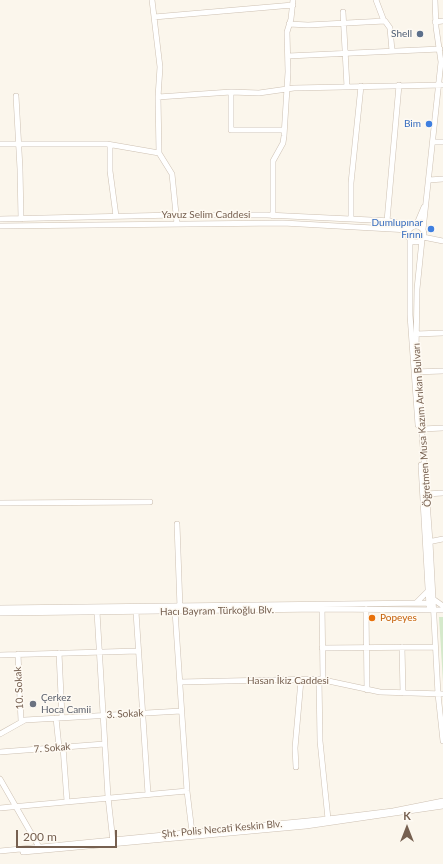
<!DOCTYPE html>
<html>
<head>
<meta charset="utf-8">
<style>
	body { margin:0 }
	#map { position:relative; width:443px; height:864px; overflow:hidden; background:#fbf6ec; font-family:Lato,sans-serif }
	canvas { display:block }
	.north { position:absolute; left:387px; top:808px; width:40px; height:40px; -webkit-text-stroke:3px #fefaf3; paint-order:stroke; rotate:0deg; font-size:11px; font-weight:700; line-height:16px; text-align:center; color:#766050 }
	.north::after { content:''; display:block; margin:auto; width:14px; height:18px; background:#766050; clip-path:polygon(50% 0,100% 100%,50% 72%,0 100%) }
	.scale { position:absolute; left:16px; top:830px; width:101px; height:18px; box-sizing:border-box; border:2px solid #766050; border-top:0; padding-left:5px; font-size:12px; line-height:14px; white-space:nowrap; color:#766050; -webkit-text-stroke:3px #fefaf3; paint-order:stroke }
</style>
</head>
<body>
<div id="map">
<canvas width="443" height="864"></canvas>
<div class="north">K</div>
<div class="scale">200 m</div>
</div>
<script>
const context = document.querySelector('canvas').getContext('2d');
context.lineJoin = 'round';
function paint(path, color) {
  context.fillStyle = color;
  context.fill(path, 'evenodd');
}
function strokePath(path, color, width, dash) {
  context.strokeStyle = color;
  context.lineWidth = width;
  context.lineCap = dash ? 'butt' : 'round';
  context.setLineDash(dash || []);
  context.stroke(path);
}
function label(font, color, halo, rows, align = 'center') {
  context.font = font + ' Lato,sans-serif';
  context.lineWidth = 3;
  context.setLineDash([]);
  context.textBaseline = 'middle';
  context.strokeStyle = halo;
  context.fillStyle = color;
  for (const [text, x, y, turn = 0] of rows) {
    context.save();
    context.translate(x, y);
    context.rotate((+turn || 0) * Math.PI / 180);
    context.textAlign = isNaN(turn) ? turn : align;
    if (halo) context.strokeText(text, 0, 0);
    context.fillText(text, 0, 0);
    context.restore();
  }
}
paint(new Path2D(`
	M439,617H443V682Z`), '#d5e9cb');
const minor = new Path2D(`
	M152,0L160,67L158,97L159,153
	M376,0L384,21
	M343,12L347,87
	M154,17L293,5
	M435,22L443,21
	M289,24L308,25L385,21L390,28L392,51
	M288,56L440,49
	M231,92V130H284
	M16,96L20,169L21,219
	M158,97L231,92L259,93L294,88L443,85
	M433,142H443
	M0,144H107L159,153L172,174L177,224
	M110,145V171L116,216
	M429,180L443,179
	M273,216V161L283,143L284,136L288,72L287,32L291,19L293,0
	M0,219L176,215H267L392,221L411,228
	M351,219V183L361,86
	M387,221L399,85
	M408 234a8 8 0 1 1 16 0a8 8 0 1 1-16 0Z
	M0,226L283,223L409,230
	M416,226L424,207
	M423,230L441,62L436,27L435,0
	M423,237L443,241
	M410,240V315L418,425
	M422,240L417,289L416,353L430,542L438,694L443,741
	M416,334L443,333
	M414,372L443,371
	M422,429L443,428
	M421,465L429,606
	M426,494L443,493
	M0,503L150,502
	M177,524L180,608
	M428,542L443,539
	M433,599L443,606
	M416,603L428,591
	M322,606L323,679
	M0,608L428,603
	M366,609L367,690
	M175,611L187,791L192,832
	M97,612L108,797L113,842
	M136,612L148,794
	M0,613L322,609L443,610
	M402,647L403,693
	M322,648L435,647
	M59,653L62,717
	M18,654L21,721
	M0,655L138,651
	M319,679L320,741L328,819
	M180,682L319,679L380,692L443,694
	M56,718L59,747
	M0,734L25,720L181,711
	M63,747L67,801
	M0,752L104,744
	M296,767L295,748L301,680
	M0,779L39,847
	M0,808L187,791
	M0,851L328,819L393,811L443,801
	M23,852L306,826L443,806`);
strokePath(minor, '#cdc0b2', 6);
strokePath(minor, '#fff', 5);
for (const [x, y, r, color] of [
	[420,34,4,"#5c6f8a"],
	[429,124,4,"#3f7fe0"],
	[431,229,4,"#3f7fe0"],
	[372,618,4,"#e8710a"],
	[33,704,4,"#6b7280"]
]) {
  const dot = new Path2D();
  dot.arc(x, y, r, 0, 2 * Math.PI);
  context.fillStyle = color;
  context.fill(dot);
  strokePath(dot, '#fefaf3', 1.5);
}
label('10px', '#4e5e75', '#fefaf3', [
	["Shell",412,34]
], 'right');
label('10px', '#366cbe', '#fefaf3', [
	["Bim",421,124],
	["Dumlupınar",423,223],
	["Fırını",423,235]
], 'right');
label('10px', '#766050', '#fefaf3', [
	["Yavuz Selim Caddesi",206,215],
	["Öğretmen Musa Kazım Arıkan Bulvarı",422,425,-94],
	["Hacı Bayram Türkoğlu Blv.",217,611,-1],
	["Hasan İkiz Caddesi",288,681],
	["10. Sokak",19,688,-93],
	["3. Sokak",125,714,-3],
	["7. Sokak",52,748,-5],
	["Şht. Polis Necati Keskin Blv.",222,829,-5]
]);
label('10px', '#c56008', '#fefaf3', [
	["Popeyes",380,618]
], 'left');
label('10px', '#5b616d', '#fefaf3', [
	["Çerkez",41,698],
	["Hoca Camii",41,710]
], 'left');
</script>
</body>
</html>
